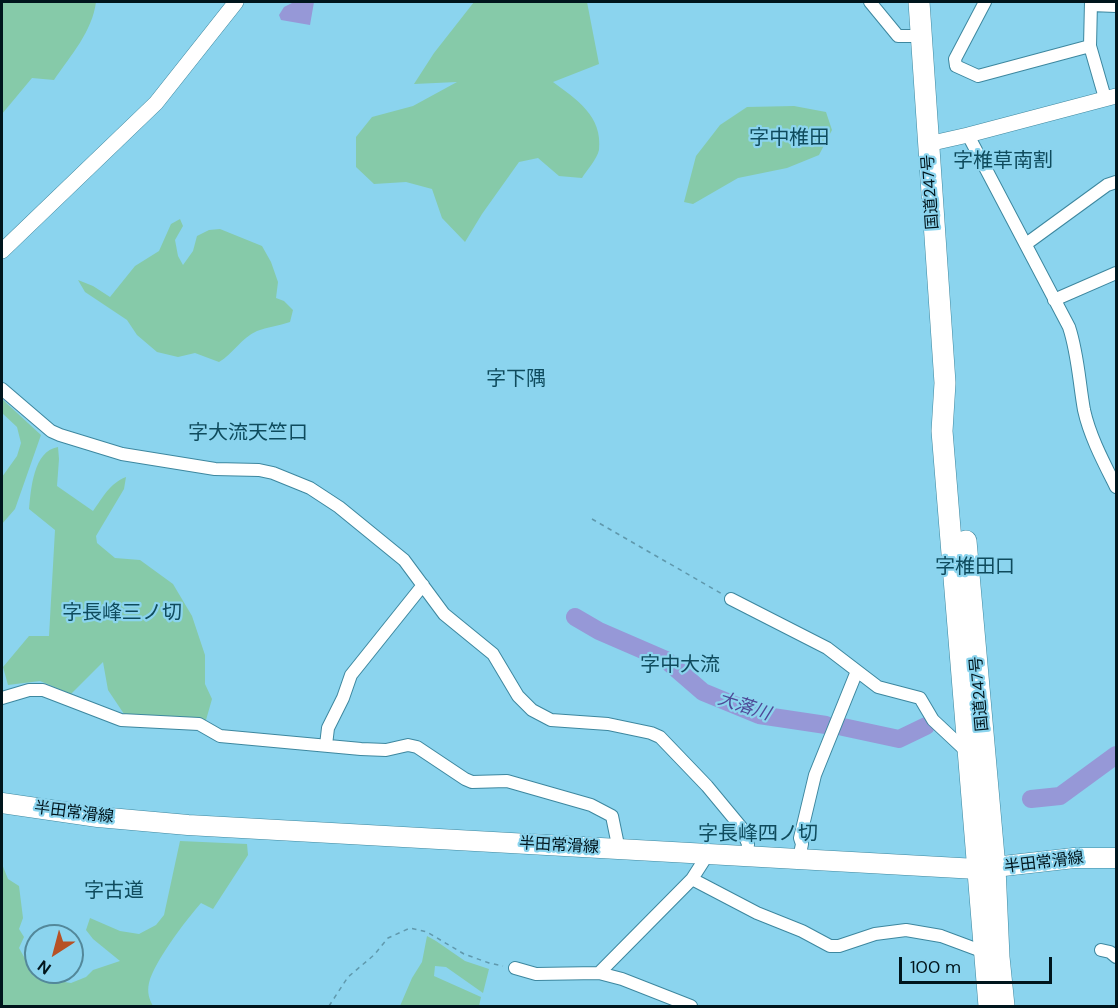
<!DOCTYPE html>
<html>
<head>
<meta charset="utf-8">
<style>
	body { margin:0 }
	#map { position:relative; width:1118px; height:1008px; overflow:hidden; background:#8bd4ee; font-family:"DM Sans",sans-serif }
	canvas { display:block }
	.frame { position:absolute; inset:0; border:3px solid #00151c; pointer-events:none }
	.north { position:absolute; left:24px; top:924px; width:60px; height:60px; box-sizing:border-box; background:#8bd4ee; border:2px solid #53889a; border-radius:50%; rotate:216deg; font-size:16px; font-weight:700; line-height:24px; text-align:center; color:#00151c }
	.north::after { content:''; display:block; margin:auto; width:21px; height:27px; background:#b75124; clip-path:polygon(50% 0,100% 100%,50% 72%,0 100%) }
	.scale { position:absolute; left:899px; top:957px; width:153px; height:27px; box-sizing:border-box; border:3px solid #00151c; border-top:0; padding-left:8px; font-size:18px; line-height:21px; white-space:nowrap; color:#00151c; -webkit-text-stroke:4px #8bd4ee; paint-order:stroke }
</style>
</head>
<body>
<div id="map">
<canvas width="1118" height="1008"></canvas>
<div class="frame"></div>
<div class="north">N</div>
<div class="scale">100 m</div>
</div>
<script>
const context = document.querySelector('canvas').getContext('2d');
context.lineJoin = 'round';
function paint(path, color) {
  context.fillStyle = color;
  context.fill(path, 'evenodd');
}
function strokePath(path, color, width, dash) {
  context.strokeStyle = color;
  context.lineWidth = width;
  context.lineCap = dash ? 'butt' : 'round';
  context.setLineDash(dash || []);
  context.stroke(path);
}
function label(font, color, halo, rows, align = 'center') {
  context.font = font + ' "DM Sans","Noto Sans JP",sans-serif';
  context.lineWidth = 4.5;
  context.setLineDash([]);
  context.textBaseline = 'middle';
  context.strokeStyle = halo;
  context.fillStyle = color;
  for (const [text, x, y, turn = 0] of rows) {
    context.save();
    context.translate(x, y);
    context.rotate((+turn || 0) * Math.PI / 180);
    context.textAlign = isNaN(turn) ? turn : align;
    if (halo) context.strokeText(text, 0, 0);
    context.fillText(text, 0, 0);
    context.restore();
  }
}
paint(new Path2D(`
	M2,2H96C92,32 71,55 54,80L32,78L2,114Z
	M474,2H587L599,64L553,82C576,99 603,116 599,150C597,159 587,170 582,178L559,176L538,158L519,162L482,214L465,242L442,218L432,189L406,182L374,184L356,167V137L372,117L413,106L457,82L414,84L434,53Z
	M794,106L826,112L832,130L819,155L787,168L738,178L693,204L684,202L696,156L720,125L747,107Z
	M180,219L183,226L175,240L178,256L183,265L193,251L197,236L209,230L220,229L262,246L271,262L278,282L276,298L284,301L293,310L290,322C279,326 267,327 257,331C241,338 233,354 219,362L195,353L178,357L157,352L137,335L127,320L85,292L78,280L93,286L110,297L135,266L159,251L171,224Z
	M2,399L41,435L15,509L2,524V477L17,456L21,443L17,427L2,413Z
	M58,447L59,459L57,486L93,511C104,496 109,484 126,477L124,489L96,536L97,543L115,558L140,560L173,584L192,616L205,655V684L212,699L206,720L126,717L108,690L103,662L71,694L40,681L8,685L3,667L29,636H49L55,530L29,509C31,490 33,451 58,447Z
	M180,841L247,844L248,855L213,909L201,903C186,920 154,962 149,983C147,992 149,999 153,1006H2V864L8,879L19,886L23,918L19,929L24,937L19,948L28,964L44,979L71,983L86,977L93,970L120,961L93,939L86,930L90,918L120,931L139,934L156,925L164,915Z
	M427,936L436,941L465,961L489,969L483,993L446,967L435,966L434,976L481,997L479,1006H400L412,978L422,962Z`), '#86caa9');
paint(new Path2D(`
	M294,2H314L310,25L281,20L279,15L284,7Z`), '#9698d7');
strokePath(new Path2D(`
	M575,617L599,631L666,660L703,692L759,715L826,725
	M843,727L899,739L926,726
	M1031,799L1060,796L1116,755`), '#9698d7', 18);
const minor = new Path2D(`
	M870,2L898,36H921
	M985,2L955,59L956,66L978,76L1090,46
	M1091,2L1090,46L1105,98
	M1091,5L1116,6
	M968,135L1069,327C1078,354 1079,382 1084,410C1090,437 1104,463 1116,487
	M1026,244L1107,185L1116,182
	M1054,300L1116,273
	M2,389L51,431L60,435L122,454L215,469L259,470L273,473L310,488L339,507L404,560L444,614L493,654L518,696L532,710L551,720L608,724L651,733L660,737L707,786L741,827L748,844L747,856
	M731,599L827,648L878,687L920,698L933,720L964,749L969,750
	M2,698L29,690H43L121,720L199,724L220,736L361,749L386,750L408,745L417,747L465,779L472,782L507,781L591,805L612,816L619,850
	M326,745L328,728L343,698L351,675L423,585
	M799,859L802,844L800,838L815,775L857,671
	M692,879L757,913L802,931L830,946H839L875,934L906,930L941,936L984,952
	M1101,950L1110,952L1116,957
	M515,968L536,974L599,973L622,979L691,1006
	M599,973L692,879L708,854`);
const tertiary = new Path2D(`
	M928,144L968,135L1116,96
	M2,251L156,103L236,2`);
const primary = new Path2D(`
	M2,803L98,817L188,825L977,869L1074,858H1116`);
const trunk = new Path2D(`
	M919,2L945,383L942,431L989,1006
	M966,541L995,868L999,957L1004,1006`);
strokePath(minor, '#3d879f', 14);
strokePath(tertiary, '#3d879f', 16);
strokePath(primary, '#3d879f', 21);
strokePath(trunk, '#3d879f', 22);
strokePath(new Path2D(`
	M592,519L722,594
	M329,1006L348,977L374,955L388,938L410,928L427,932L464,954L489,963L503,966`), '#6099ad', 1.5, [4.5, 4.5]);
strokePath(minor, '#fff', 12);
strokePath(tertiary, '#fff', 15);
strokePath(primary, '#fff', 20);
strokePath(trunk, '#fff', 21);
label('16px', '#00151c', '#8bd4ee', [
	["国道247号",931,192,-94],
	["国道247号",980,694,-95],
	["半田常滑線",74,813,7],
	["半田常滑線",559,846,3],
	["半田常滑線",1044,863,-7]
]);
label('italic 18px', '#4e4a97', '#8bd4ee', [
	["大落川",744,707,18]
]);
label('20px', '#0f4b5d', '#8bd4ee', [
	["字中椎田",789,139],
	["字椎草南割",1003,162],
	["字下隅",516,380],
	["字大流天竺口",248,434],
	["字椎田口",975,568],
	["字長峰三ノ切",122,614],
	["字中大流",680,666],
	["字長峰四ノ切",758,835],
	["字古道",114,892]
]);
</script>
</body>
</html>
